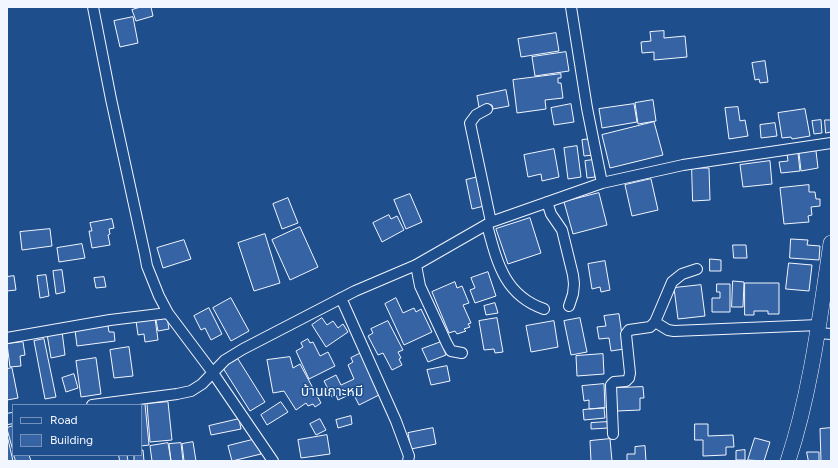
<!DOCTYPE html>
<html>
<head>
<meta charset="utf-8">
<style>
	body { margin:0 }
	#map { position:relative; width:838px; height:468px; overflow:hidden; background:#1f4e8c; font-family:Figtree,sans-serif }
	canvas { display:block }
	.frame { position:absolute; inset:0; border:8px solid #f2f6ff; pointer-events:none }
	.legend { position:absolute; left:12px; top:404px; width:130px; height:52px; box-sizing:border-box; background:#1f4e8c; border:1px solid #7391ba; margin:0; padding:5px 7px; list-style:none; font-size:12px; color:#f2f6ff }
	.legend li { display:flex; align-items:center; gap:8px; height:20px }
	.legend b { width:20px; border:1px solid #7391ba }
</style>
</head>
<body>
<div id="map">
<canvas width="838" height="468"></canvas>
<div class="frame"></div>
<ul class="legend">
<li><b style="height:5px;background:#1f4e8c"></b>Road</li>
<li><b style="height:11px;background:#3563a3"></b>Building</li>
</ul>
</div>
<script>
const context = document.querySelector('canvas').getContext('2d');
context.lineJoin = 'round';
function paint(path, color) {
  context.fillStyle = color;
  context.fill(path, 'evenodd');
}
function strokePath(path, color, width, dash) {
  context.strokeStyle = color;
  context.lineWidth = width;
  context.lineCap = dash ? 'butt' : 'round';
  context.setLineDash(dash || []);
  context.stroke(path);
}
function label(font, color, halo, rows, align = 'center') {
  context.font = font + ' Figtree,"Noto Sans Thai",sans-serif';
  context.lineWidth = 3;
  context.setLineDash([]);
  context.textBaseline = 'middle';
  context.strokeStyle = halo;
  context.fillStyle = color;
  for (const [text, x, y, turn = 0] of rows) {
    context.save();
    context.translate(x, y);
    context.rotate((+turn || 0) * Math.PI / 180);
    context.textAlign = isNaN(turn) ? turn : align;
    if (halo) context.strokeText(text, 0, 0);
    context.fillText(text, 0, 0);
    context.restore();
  }
}
const building = new Path2D(`
	M141,7H151L153,16L136,21L132,10Z
	M133,17L138,43L120,47L114,21Z
	M664,31V38L685,36L687,57L654,60V52L642,53L641,42L651,41L650,32Z
	M556,33L559,51L521,57L518,39Z
	M566,52L569,71L535,76L532,57Z
	M765,61L768,82L760,83L759,79L755,80L752,63Z
	M561,74V78H558V83H561L563,98L545,100L546,109L517,113L513,80Z
	M506,90L509,106L493,109L492,105L479,107L477,96Z
	M653,100L656,121L638,124L635,103Z
	M571,104L574,122L554,125L551,108Z
	M634,104L637,122L602,128L599,109Z
	M738,107L740,121L745,120L748,136L729,139L725,108Z
	M805,109L810,136L792,139L791,137L782,138L778,113Z
	M821,120L822,133L814,134L812,121Z
	M825,120H831V132L826,133Z
	M654,122L663,155L610,168L602,135Z
	M775,123L777,136L761,138L760,125Z
	M591,139L593,155L584,156L582,140Z
	M577,146L581,177L568,179L564,148Z
	M554,149L559,177L542,181L541,174L528,177L524,155Z
	M816,151L818,168L801,171L799,153Z
	M798,153L800,171L781,173L779,162L788,161L787,154Z
	M593,160L595,177L587,178L585,161Z
	M770,161L772,184L743,187L740,165Z
	M692,168H709L710,200L693,201Z
	M478,177L484,206L472,209L466,180Z
	M651,179L658,210L632,216L625,185Z
	M809,185V192H815L816,199H820V206L811,207L812,215L808,216L809,222L784,224L780,188Z
	M599,193L607,225L573,234L564,202Z
	M410,194L422,222L406,229L394,200Z
	M288,198L298,223L282,229L273,204Z
	M389,215L391,219L397,216L404,230L382,242L373,223Z
	M530,218L541,253L508,264L496,229Z
	M112,219L114,228L109,229L110,234L108,235L110,245L92,248L89,231H92L90,223Z
	M300,227L318,267L290,280L272,240Z
	M50,229L52,246L22,250L20,232Z
	M265,234L280,283L254,291L238,243Z
	M791,239L808,240L807,245L820,246L819,260L790,258Z
	M184,240L191,259L163,268L157,248Z
	M82,244L85,258L59,262L57,248Z
	M733,245H746L747,258H734Z
	M710,259L721,260V271H710Z
	M605,261L610,290L601,292L600,287L592,289L588,264Z
	M789,263L812,265L809,291L786,289Z
	M62,270L65,292L56,294L53,271Z
	M488,272L496,296L475,303L470,290L475,288L471,278Z
	M46,275L49,296L40,298L37,276Z
	M14,276L16,290L7,291V277Z
	M104,277L106,287L96,288L94,278Z
	M733,281L744,282L743,307H732Z
	M455,282L457,288L462,286L469,303L463,305L471,323L468,324L470,327L464,329L466,331L457,334L455,331L449,333L432,292Z
	M745,283H779V314H768V311H754V315H745Z
	M717,284H730V312H712V298H720V292H717Z
	M701,285L705,316L678,319L674,288Z
	M231,298L249,331L231,341L213,308Z
	M396,298L403,313L414,308L416,312L421,309L432,332L404,345L385,304Z
	M495,303L498,313L486,315L484,306Z
	M209,308L222,334L211,340L205,328L201,330L194,316Z
	M619,314L624,349L611,351L609,338L599,339L597,327L606,326L604,316Z
	M167,317L169,329L158,331L156,320Z
	M155,318L158,340L145,342L144,334L138,335L136,321Z
	M322,318L327,325L333,321L338,328L343,324L348,332L326,347L312,325Z
	M497,318L503,352L495,353L494,349L484,350L479,321Z
	M580,318L587,352L571,355L564,321Z
	M388,321L403,350L398,352L401,358L399,359L402,365L392,370L383,353L378,355L368,336L373,333L371,329Z
	M554,321L558,347L531,352L526,326Z
	M108,326L109,332H114L115,341L77,346L75,330Z
	M62,331L65,355L51,358L47,334Z
	M44,339L56,397L45,399L34,341Z
	M308,339L310,343L313,342L320,356L328,352L335,366L309,379L296,351L303,347L301,343Z
	M23,342L25,355L20,356L21,366L10,367L7,344Z
	M441,342L446,355L428,362L422,349Z
	M129,347L133,376L114,378L110,350Z
	M361,353L381,394L359,405L353,393L338,400L336,395L332,397L324,381L336,375L341,385L354,379L348,365L353,362L351,358Z
	M603,354L604,374L577,376L576,356Z
	M290,357L293,368L300,364L321,403L315,407L313,404L308,406L306,403L296,410L284,391L273,393L267,360Z
	M96,358L101,394L81,397L76,361Z
	M238,359L265,402L250,411L223,368Z
	M447,366L450,381L431,385L427,370Z
	M12,368L18,398L7,400V369Z
	M74,374L78,388L66,392L62,378Z
	M604,384L605,408L589,409V400L584,401L582,386Z
	M643,387L644,398H640V410L617,411L616,388Z
	M168,402L172,440L150,442L147,404Z
	M281,402L288,412L267,425L261,415Z
	M145,404L149,445L141,446V405H136Z
	M604,408L605,418L584,420L583,410Z
	M351,416L352,424L338,428L336,420Z
	M239,419L241,429L211,435L209,426Z
	M320,419L326,430L316,435L310,424Z
	M607,422L608,428L591,429V423Z
	M695,424H708V436L733,435L734,447H726V455L703,456V440H695Z
	M13,426V451L7,429V428Z
	M433,428L436,444L411,449L408,433Z
	M831,428V461H821L820,429Z
	M7,435L13,461H7Z
	M327,435L330,454L301,458L298,440Z
	M755,438L770,442L764,461L748,460Z
	M256,439L261,454L232,461L228,446Z
	M610,439L612,461H591L590,441Z
	M193,442L196,461H184L182,444Z
	M168,443L171,461H152L150,446Z
	M181,443L183,461H171L169,444Z
	M645,446L646,461H627V454H635V447Z
	M141,450H143L144,461H134V455H141Z
	M745,450V460H736V451Z
	M807,452H819V461H806H808Z
	M14,455H29L31,461H16Z
	M119,455H127L128,461H120Z`);
paint(building, '#3563a3');
strokePath(building, '#f2f6ff', 1);
const street = new Path2D(`
	M93,7L111,99L145,255L147,266L159,296L168,313L213,373L273,461
	M571,7L587,108L602,183
	M487,109L476,115L470,123L491,222
	M547,202L551,214L562,230L573,275L574,284L573,294L569,306
	M487,225C497,262 504,295 544,309
	M416,265L420,286L447,344L451,351L462,353
	M341,298L396,421L409,456L408,461
	M655,322L672,282L682,274L697,269
	M818,333L831,334
	M7,338L110,320L168,313
	M92,405L177,394L191,391L202,384L225,360L243,349L355,291L416,265L491,222L602,183L683,165L831,143
	M7,419L13,418
	M613,434L611,385L614,382L626,381L629,378L630,373L626,334L629,330L650,327L655,322L668,330L674,331L819,325`);
const secondary = new Path2D(`
	M788,461C811,391 820,316 831,243`);
strokePath(street, '#f2f6ff', 12);
strokePath(secondary, '#f2f6ff', 16);
strokePath(street, '#1f4e8c', 10);
strokePath(secondary, '#1f4e8c', 15);
label('14px', '#f2f6ff', '#1f4e8c', [
	["บ้านเกาะหมี",332,392]
]);
</script>
</body>
</html>
